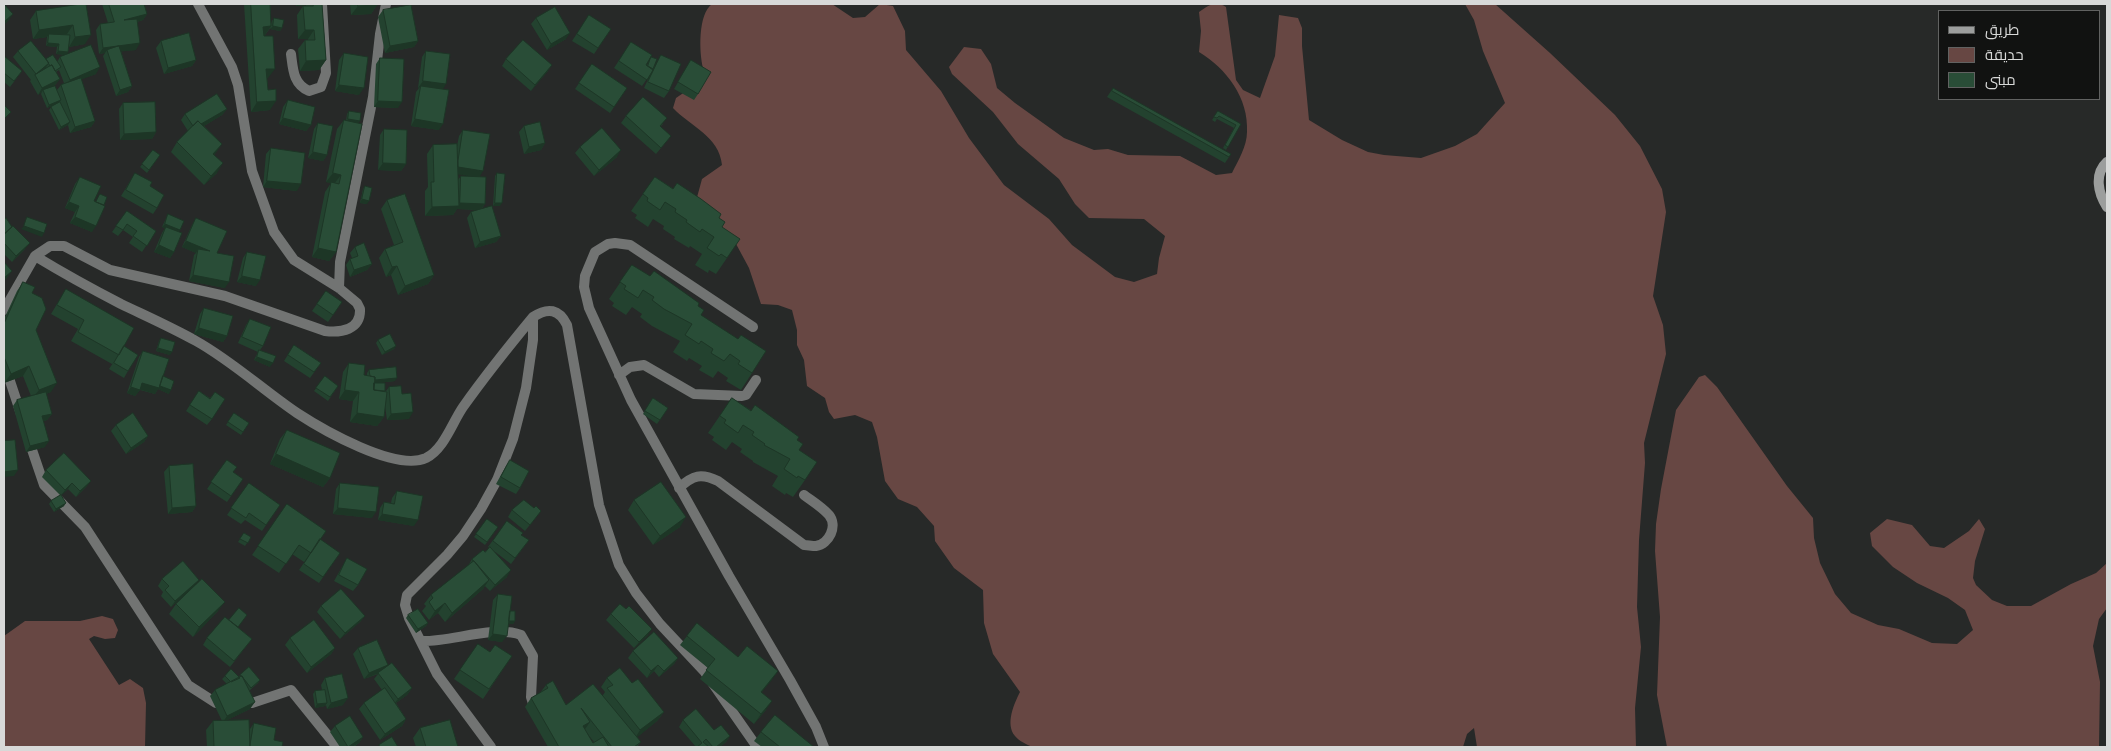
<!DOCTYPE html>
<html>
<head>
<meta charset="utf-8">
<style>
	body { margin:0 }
	#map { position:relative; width:2111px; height:751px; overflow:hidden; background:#272928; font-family:Manrope,Cairo,sans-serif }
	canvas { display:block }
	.frame { position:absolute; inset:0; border:5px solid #d8d9d8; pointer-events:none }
	.legend { position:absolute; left:1938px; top:10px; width:162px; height:90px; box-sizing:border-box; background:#111211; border:1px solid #616261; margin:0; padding:6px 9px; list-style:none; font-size:15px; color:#d8d9d8 }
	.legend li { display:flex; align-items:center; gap:10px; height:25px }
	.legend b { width:25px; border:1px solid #616261 }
</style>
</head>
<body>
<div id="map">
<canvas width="2111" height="751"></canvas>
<div class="frame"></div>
<ul class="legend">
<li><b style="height:6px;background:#9c9e9d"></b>طريق</li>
<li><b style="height:14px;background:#674743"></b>حديقة</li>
<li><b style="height:14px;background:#294d37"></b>مبنى</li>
</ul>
</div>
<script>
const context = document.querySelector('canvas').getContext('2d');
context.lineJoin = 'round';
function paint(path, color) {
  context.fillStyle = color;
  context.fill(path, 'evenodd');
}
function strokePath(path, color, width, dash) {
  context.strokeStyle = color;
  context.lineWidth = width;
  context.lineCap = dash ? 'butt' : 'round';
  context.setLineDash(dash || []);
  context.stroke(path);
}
paint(new Path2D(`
	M712,4H832L853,18L865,17L880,4L893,6L905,31L906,50L941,91L969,138L1004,185L1049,219L1072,245L1115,277L1134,282L1157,274L1159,258L1165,236L1144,219L1089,218L1075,204L1059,179L1018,144L993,112L952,74L949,67L964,47L981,49L991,64L997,88L1015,103L1064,138L1094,150L1108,149L1128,155L1180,156L1216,175L1232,173C1238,161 1247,146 1247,132C1249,98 1226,68 1199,52L1201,31L1199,12C1208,6 1215,0 1226,7L1236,80L1243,90L1260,98L1275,56L1279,15L1298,18L1302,28V46L1309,120L1342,140L1368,152L1384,155L1421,158L1455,146L1477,134L1505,103L1483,51L1474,20L1465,4H1495L1550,53L1615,115L1640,146L1662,189L1666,212L1653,296L1663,325L1666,354L1644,443L1645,463L1639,540L1637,607L1641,647L1635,708L1636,747H1477L1474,728L1467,734L1463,747H1032C1026,744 1019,741 1015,736C1005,724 1014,704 1020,692L993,654L984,623L983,590L954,568L935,541L934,526L917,507L898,499L885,481L877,437L872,422L855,415L834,419L829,412L825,398L807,386L804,360L797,345V330L792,310L778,305L761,304L749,268L735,242L696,201L702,179L722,165C719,136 691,127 673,108L676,98L692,87L703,68C699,52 698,14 712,4Z
	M1705,375L1717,387L1787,486L1813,518L1814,538L1820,563L1835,594L1851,613L1878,625L1899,629L1932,643L1957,644L1973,630L1965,610L1948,598L1917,583L1893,567L1872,546L1870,533L1887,519L1912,525L1930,546L1944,548L1969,531L1979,519L1985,529L1975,561L1973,578L1976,585L1992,600L2007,606H2031L2071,584L2096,573L2107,563V608L2099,619L2093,646L2100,682L2099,747H1667L1657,695L1660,617L1655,551L1656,524L1661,489L1676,410L1699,377Z
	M102,616L113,619L118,630L115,638L105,639L94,636L89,639L119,685L130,679L143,688L146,703L145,747H4V636L25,621H80Z`), '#674743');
strokePath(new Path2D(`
	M198,4L232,67L238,85L252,171L274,232L294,260L339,288L357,303L360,309C361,330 341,333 325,331L225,296L110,270L64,246H50L35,256C63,273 92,289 121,304C146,316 171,327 196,341C232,361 263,390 297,413C323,430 396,472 426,458C444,449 452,423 463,407C485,376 509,346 533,317C548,307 559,309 567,325L599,505L619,565L636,593L660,624L704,671L757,747
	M291,54C293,69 293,84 309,91L321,87L326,73L322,4
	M339,288L340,262L373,97L380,34L386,4
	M4,310L35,256
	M753,327L630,245L615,243L608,244L595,252L585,276L584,287L589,308L631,400L729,576L790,680L816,727L824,747
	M4,363L21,414
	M619,375L630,367L644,365L694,394L742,396L746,395L756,380
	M28,438L44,485L85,527L188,685L216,703H226
	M679,488C693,475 701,473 718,481L804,545C807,545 812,546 816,546C829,544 838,526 829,515C822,507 812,501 804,495
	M421,641C451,642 494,625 521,635L533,656L531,697L535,710
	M243,703H252L291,690L337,747
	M491,747L437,674L409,618L405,605L407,595L447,555L463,536L481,509L497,480L513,439L526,388L533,340V317`), '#727473', 10);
strokePath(new Path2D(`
	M2107,162C2094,174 2098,193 2107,207`), '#9c9e9d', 10);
paint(new Path2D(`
	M81,4L85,44L69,47L68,52L66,55L96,74L81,79L95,121L91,127L70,133L68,125L59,130L49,110L52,106L47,108L41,94L42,92L38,95L30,81L31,80L13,57L18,51L46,59L57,62L60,57L66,55L56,54L57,47L46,46L47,37L33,39L30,20L36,11ZM59,70L64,83L61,85L57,90L51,87L55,85L60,79L56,72Z
	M102,4H144L147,14L143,20L137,22L136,50L121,51L132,86L128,92L116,96L103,56L105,53L99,54L96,30L100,24L108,23Z
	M244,4H270L271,24L272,21L274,18L282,28L280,31L270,29L271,27L265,35L264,36L268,78H267L270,110L251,112Z
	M296,4H322L326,60L319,70L300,71L298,49L305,40H308V39H298L297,15L303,6H306V5L296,6Z
	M350,4H377V5L371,14L351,15Z
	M383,10L418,41L414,47L385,53L378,17Z
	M589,15L611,29L594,54L572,41Z
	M536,18L566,39L547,50L531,24Z
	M161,41L196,60L192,66L164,74L156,48Z
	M631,42L647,65L651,57L654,67L661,55L669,91L664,98L644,88L651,73L642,86L614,68Z
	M426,51L442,89L439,130L411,126L416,92L419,88H418L422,57Z
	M344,53L359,95L335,91L339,60Z
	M4,56L22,71L10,87L4,82Z
	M380,58L398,108L374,107L376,64Z
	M506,59L548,71L531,91L502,66Z
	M691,60L698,94L694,100L674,89Z
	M592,64L627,88L610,113L575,89Z
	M1113,88L1229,157L1225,163L1107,97Z
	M288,100L311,125L306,131L279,124L283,107Z
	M123,103L156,132L152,139L120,140L119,109Z
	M227,109L222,115L204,126L222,144L214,155L217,173L204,185L171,152L177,142L188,131L181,120L185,114Z
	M349,111L359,123L336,252L329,261L312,257L325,192L331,183L326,182L337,129L344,120L346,121L347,114Z
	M1218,111L1241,124L1226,150L1223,148L1234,128L1217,119L1215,122L1212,120Z
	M626,116L663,124L660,127L671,136L656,154L621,123Z
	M318,123L327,155L323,161L308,158L314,129Z
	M524,126L545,143L541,150L524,154L519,132Z
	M384,129L406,164L401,171L378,170L380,135Z
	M463,130L480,177L485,204L481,210L501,236L496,242L475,248L467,218L471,212L479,210L457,209L453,215L425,216V191L428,187L427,154L433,145L457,146L459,136ZM458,174L472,176H461L458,180Z
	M580,147L617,157L594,176L575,153Z
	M271,148L297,191L263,187L266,154Z
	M153,150L160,155L147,173L140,167Z
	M135,173L157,208L153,214L121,196Z
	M497,173L500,206H493L495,176Z
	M80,177L94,201L96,202L100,194L92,232L70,223L75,212L65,208L75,184Z
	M655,177L719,218L722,227L727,258L716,274L709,270L708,273L695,265L702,254L690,246L689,248L674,239L675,237L663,229L664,226L653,219L648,227L635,218L637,215L631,211Z
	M365,186L367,204L360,203L363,189Z
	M387,200L434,275L428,284L398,295L391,275L386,277L379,258L385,249L394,245L381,209Z
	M127,211L156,231L142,252L129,243L133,237L123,230L118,236L112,232Z
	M168,214L179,232L174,252L170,258L154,252L162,233L165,228L162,227Z
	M196,218L217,253L225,288L189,281L194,255L196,253L182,247L192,225Z
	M4,220L25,249L12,262L4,254Z
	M355,247L372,264L367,270L350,277L346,265L350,259L352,258L350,253Z
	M247,252L256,286L237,282L243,258Z
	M632,265L698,306L701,315L752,373L741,390L726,381L728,378L718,371L713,378L699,370L702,366L689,358L687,361L673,352L680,341L652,326L640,317L642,314L632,307L626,315L612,306L614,303L609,299Z
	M23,282L32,293L36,330L51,392L46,394L52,414L47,420L44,421L45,447L26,452L13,406L17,400L31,396L23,376L4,383V319L17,291Z
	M66,289L123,347L128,371L124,378L109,369L113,363L112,364L71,341L78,329L51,314Z
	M326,291L342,302L328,322L312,311Z
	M204,308L227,336L223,342L194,334L200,314Z
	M250,319L263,346L260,350L270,367L254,360L258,352L238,343L246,325Z
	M161,338L170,355L156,351L159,341Z
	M378,340L396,346L394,349L382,355L376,343Z
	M294,345L321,363L310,378L284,361Z
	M143,351L162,378L169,394L158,389L155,394L140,390L135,396L127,393L139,357Z
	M349,363L364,375L367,376V373L369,370L395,381L377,383L385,391H386L389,387L402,394L409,419L387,420L385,406L384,417L377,426L350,422L353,401L339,399L343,372Z
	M325,376L338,386L328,401L314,391Z
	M199,391L210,398L215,392L212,419L207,425L186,411Z
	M653,398L668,408L657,424L643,414Z
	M732,398L797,440L805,480L793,497L786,493L785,495L772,486L778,476L753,462V461L740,452L742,449L732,442L726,450L712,440L714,437L708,433Z
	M234,413L249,423L241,435L226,425Z
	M116,425L148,436L144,442L126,454L111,431Z
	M287,430L330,478L323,487L270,464L280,439Z
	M227,460L233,472L243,479L227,502L207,489Z
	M510,460L520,488L516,494L496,484L506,466Z
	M169,466L196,506L192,512L168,514L164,472Z
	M46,470L91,481L86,487L76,497L68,489L61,495L64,506L54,512L49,504L51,501L60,495L42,477Z
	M249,483L280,505L262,531L245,520L241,524L227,515Z
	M340,483L372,518L333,514L336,489Z
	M397,491L414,526L378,520L380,508L384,502L391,503L392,498Z
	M634,500L680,527L653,545L628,510Z
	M287,504L311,553L304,562L292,554L279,573L252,555Z
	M512,510L541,511L525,531L508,517Z
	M487,519L498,527L485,545L474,537Z
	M507,521L521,535L529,540L511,564L494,551L507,577L490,591L485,586L483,589L445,622L438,613L429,620L422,611L426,606L424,604L431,595L468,566L472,559L485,552L490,548L488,547Z
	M244,533L251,537L245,546L238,542Z
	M320,539L340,553L319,583L299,570Z
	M347,558L358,585L353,591L334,581Z
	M162,579L196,585L218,611L193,637L169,614L176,604L191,589L171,607L161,596L163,592L158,586Z
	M498,594L510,611L515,621L513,624H508L502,642L488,640L493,600Z
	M321,606L365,616L360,622L340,639L317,612Z
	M626,609L648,635L634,648L606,620L611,614Z
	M408,615L428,623L426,626L416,633L406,618Z
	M229,620L252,639L230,667L203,645L207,638Z
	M687,636L738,657L778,671L762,692L766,710L754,724L700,679L708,668L680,645Z
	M290,638L335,648L331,654L307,673L285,645Z
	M478,644L490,652L512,656L483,699L454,679Z
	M358,648L388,665L387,666L412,688L407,695L396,703L406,719L402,726L380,740L359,709L364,703L382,690L374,679L378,674L364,679L353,654Z
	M633,651L678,658L674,664L659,677L654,671L647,678L628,658Z
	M240,675L260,680L258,683L249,691L250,709L225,721L249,732L250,729L254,723L282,747H207L206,730L213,721H222L210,696L215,690L227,684L222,679L225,676L239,677Z
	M325,678L343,705L327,709L326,705L325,706L315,708L313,694L315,691L322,690L321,685Z
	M607,678L632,683L664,712L657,721L637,737L641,742L637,747H548L525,707L531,698L540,693L546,685L566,705L603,695L605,692L601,687ZM586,732L594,742L593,743Z
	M683,720L714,730L730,736L726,742L720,747H696L679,727Z
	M335,726L363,737L359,743L355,746L356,747H340L330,732Z
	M420,728L458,747H416L413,738Z
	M761,732L814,747H762L754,741Z`), '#23422f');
paint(new Path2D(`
	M297,4H307L306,5L296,6Z
	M377,5L371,14L351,15L358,6Z
	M13,14L9,20L4,25V22Z
	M147,14L143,20L120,27L124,20Z
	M73,25L67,34L49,37V34L47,37L33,39L39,30Z
	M271,26L265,35L257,36L263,27Z
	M273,26L282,28L280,31L270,29Z
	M305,30H314L308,39H298Z
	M570,33L566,39L547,50L551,44Z
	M91,35L85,44L69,47L75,37Z
	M418,41L414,47L385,53L390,46Z
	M48,43L59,44L57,47L46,46Z
	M140,43L136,50L108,53L107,50L105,53L99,54L103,48Z
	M58,51L68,52L66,55L56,54Z
	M196,60L192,66L164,74L168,68Z
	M326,60L319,70L300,71L306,61Z
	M49,63L44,70L35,75Z
	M552,65L548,71L531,91L535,85Z
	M100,67L96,74L65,86L70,80Z
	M266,69H275L268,78L260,79Z
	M60,79L55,85L44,91L43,90L42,92L38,95L42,88Z
	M423,81L446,84L442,91L421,86L419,88H418Z
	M339,85L364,88L359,95L335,91Z
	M132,86L128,92L116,96L120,90Z
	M61,100L59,103L47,108L49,105Z
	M276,101L270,110L251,112L257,102Z
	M378,101L402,102L398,108L374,107Z
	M227,109L222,115L194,132L198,126Z
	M283,118L311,125L306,131L279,124Z
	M348,119L360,121L358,124L346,122Z
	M415,119L443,124L439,130L411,126Z
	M95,121L91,127L70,133L75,127Z
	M70,122L68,125L59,130L61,127Z
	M156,132L152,139L120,140L124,134Z
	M545,143L541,150L524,154L529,147Z
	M222,144L215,154L206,163L213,154Z
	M621,150L617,157L594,176L599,170Z
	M313,152L327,155L323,161L308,158Z
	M223,163L217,173L204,185L211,176Z
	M383,163L406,164L401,171L378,170Z
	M457,166L483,171L479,178L452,173Z
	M333,173L341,175L334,184L326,182Z
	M267,181L301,184L297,191L263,187Z
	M362,199L369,201L367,204L360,203Z
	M69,202L79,206L75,212L65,208Z
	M460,203L485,204L480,210L457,209L453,215L425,216L432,207L457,206Z
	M495,203H502L500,206H493Z
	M75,217L96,226L92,232L70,223Z
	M165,224L180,230L178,234L162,227Z
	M24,226L44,233L42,237L21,229Z
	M501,236L496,242L475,248L480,242Z
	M186,241L210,251L198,249L196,253L182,247Z
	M30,243L25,249L12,262L16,256Z
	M159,245L174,252L170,258L154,252Z
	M318,248L336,252L329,261L312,257Z
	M372,264L367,270L350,277L354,270Z
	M397,266L391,275L386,277L392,267Z
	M12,271L7,278L4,281V278Z
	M193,275L229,282L225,288L189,281Z
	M434,275L428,284L398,295L405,286Z
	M242,276L260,280L256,286L237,282Z
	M199,328L227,336L223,342L194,334Z
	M396,346L394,349L382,355L385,352Z
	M158,348L172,352L170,355L156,351Z
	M257,357L273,363L270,367L254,360Z
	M29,366L23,376L4,383L11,374Z
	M397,378L395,381L368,384L370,381Z
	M57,383L51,392L32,399L39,390Z
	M142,383L160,386L171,390L169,394L158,389L155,394L138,389Z
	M131,387L140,390L135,396L127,393Z
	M345,390L359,392L353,401L339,399Z
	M413,412L409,419L387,420L391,414Z
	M357,413L384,417L377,426L350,422Z
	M52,414L47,420L38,423L42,416Z
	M148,436L144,442L126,454L131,448Z
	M49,441L45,447L26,452L30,446Z
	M276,454L330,478L323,487L270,464Z
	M18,470L14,476L4,477V472Z
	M91,481L86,487L76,497L80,491Z
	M72,483L68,489L61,496L65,490Z
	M66,503L64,506L54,512L56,509Z
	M196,506L192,512L168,514L172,508Z
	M338,508L376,512L372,518L333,514Z
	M382,514L418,520L414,526L378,520Z
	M686,517L680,527L653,545L660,536Z
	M511,570L507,577L490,591L495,585Z
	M199,580L195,586L171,607L175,601Z
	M489,580L483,589L445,622L452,613Z
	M225,602L218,611L193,637L199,627Z
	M445,603L438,613L429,620L435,611Z
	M365,616L360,622L340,639L345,633Z
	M508,620L515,621L513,624H506Z
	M428,623L426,626L416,633L418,629Z
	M652,629L648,635L634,648L639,642Z
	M493,634L507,636L502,642L488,640Z
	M335,648L331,654L307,673L311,667Z
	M678,658L674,664L659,677L664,671Z
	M388,665L384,671L364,679L369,673Z
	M658,665L654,671L647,678L651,671Z
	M778,671L772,680L754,701L761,692Z
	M412,688L407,695L393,705L398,699Z
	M348,698L343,705L327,709L331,703Z
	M772,701L766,710L754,724L761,714Z
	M255,702L250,709L223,722L227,716Z
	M327,703L325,706L315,708L317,704Z
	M664,712L657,721L634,740L640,730Z
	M406,719L402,726L380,740L385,734Z
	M590,722L583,732V726Z
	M730,736L726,742L720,747H716Z
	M363,737L359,743L352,747H348Z`), '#1d3626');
const building = new Path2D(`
	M4,4L13,14L4,22Z
	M81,4H86L91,35L75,37L73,25L39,30L36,11Z
	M109,4H144L147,14L124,20L137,19L140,43L103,48L100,24L114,22Z
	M251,4H270L271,26L263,27L264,36H273L275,69H266L268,90L276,89V101L257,102Z
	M313,4H322L326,60L306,61L305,40H315L314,30H305L303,6H313Z
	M358,4H377V5L358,6Z
	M411,5L418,41L390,46L383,10Z
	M555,7L570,33L551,44L536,18Z
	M589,15L611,29L598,48L577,34Z
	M274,18L284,20L282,28L273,26Z
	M189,33L196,60L168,68L161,41Z
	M49,34L70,35L68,52L58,51L59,44L48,43Z
	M523,40L552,65L535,85L506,59Z
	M31,41L49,63L36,74L18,51Z
	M631,42L652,55L646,65L653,70L647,80L619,61Z
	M91,45L100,67L70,80L60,57Z
	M119,46L132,86L120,90L107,50Z
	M426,51L450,54L446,84L423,81Z
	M344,53L368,57L364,88L339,85Z
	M53,55L61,67L55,71L52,65L50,66L46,59Z
	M661,55L681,64L669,91L648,82Z
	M4,56L22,71L14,81L4,73Z
	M651,57L657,59L653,69L648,66Z
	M380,58L404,59L402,102L378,101Z
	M691,60L711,72L698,94L678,82Z
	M592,64L627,88L614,107L579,83Z
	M52,65L60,79L42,88L35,75Z
	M81,78L95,121L75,127L61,85Z
	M55,86L61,100L49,105L43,90Z
	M421,86L449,90L443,124L415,119Z
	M1113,88L1231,154L1229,157L1112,91Z
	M217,94L227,109L201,124L198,121L193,126L185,114Z
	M643,97L667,118L660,126L671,136L661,148L626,116Z
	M288,100L315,107L311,125L283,118Z
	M60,102L70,122L61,127L51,107Z
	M155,102L156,132L124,134L123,103Z
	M4,105L11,112L4,119Z
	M349,111L361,113L360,121L348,119Z
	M1218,111L1241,124L1228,147L1225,145L1236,125L1219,116L1217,118L1214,117Z
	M344,120L362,124L336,252L318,248L331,182L339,184L341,175L333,173Z
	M198,121L222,144L213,154L223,163L211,176L177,142Z
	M540,122L545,143L529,147L524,126Z
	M318,123L333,126L327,155L313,152Z
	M602,128L621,150L599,170L580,147Z
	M384,129L407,130L406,164L383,163Z
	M463,130L490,134L483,171L458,167V161Z
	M457,144L459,206L432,207L431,182H434L433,145Z
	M271,148L305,153L301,184L267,181Z
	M153,150L160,155L149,170L142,164Z
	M135,173L152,182L150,186L164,195L157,208L126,190Z
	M497,173L505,174L502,203H495Z
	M461,176L486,177L485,204L460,203Z
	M80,177L101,186L94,201L105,206L96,226L75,217L79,206L69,202Z
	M655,177L673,189L677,183L701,199L721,214L719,218L725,222L722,227L740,239L727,258L721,254L719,256L707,248L714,237L702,229L700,232L686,222L687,220L675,212L676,209L665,202L660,210L647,201L648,198L643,194Z
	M365,186L372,188L369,201L362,199Z
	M100,194L107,197L104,205L96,202Z
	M405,194L434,275L405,286L397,266L392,267L385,249L403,242L387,200Z
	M492,206L501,236L480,242L471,212Z
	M127,211L156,231L147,246L133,236L137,231L127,224L123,230L116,226Z
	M168,214L184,221L180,230L165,224Z
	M27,217L47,224L44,233L24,226Z
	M6,218L12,227L4,234V220Z
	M196,218L227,231L217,253L234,256L229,282L193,275L198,249L210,251L186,241Z
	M13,226L30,243L16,256L4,243V235Z
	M166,227L182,233L174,252L159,245Z
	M364,243L372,264L354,270L350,259L358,256L355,247Z
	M247,252L266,256L260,280L242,276Z
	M4,262L12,271L4,278Z
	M632,265L650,276L654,271L699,303L698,306L704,310L701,315L738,339L741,335L766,351L752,373L738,364L740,361L730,354L724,361L711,353L713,349L701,341L699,344L685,335L692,324L664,309L652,300L654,297L643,290L638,298L624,289L626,286L620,282Z
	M23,282L35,287L32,293L42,298L46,309L36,330L57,383L39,390L29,366L11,374L4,357V324Z
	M66,289L134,328L119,355L78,332L84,320L57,305Z
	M326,291L342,302L333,315L317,304Z
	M204,308L233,316L227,336L199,328Z
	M250,319L271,327L263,346L242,337Z
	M390,334L396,346L385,352L378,340Z
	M161,338L175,342L172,352L158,348Z
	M294,345L321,363L314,372L288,355Z
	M124,346L138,355L128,371L114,363Z
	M259,350L276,356L273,363L257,357Z
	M143,351L169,359L159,388L142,383L140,390L131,387Z
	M349,363L365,365L364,375L375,377L374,390L387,392L384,417L357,413L359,392L345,390Z
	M396,367L397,378L375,380V377L370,376L369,370Z
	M163,376L174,381L171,390L160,386Z
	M325,376L338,386L330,397L316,388Z
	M374,383H385V391L374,390Z
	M401,386L402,394L411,393L413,412L391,414L389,387Z
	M199,391L210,399L215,392L225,399L212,419L190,405Z
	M46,392L52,414L42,416L49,441L30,446L17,400Z
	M653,398L668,408L660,420L645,411Z
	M732,398L751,411L755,405L799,437L797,440L803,444L799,450L817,462L805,480L798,476L797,478L784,469L790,459L764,445L765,444L752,435L754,432L743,425L738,433L724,423L726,420L720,416Z
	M133,413L148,436L131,448L116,425Z
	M234,413L249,423L243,432L228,422Z
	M287,430L340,453L330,478L276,454Z
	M15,440L18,470L4,472V441Z
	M64,453L91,481L80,491L72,483L65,490L46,470Z
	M227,460L237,467L233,472L243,479L231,496L211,482Z
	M510,460L529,471L520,488L501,477Z
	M193,464L196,506L172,508L169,466Z
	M661,482L686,517L660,536L634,500Z
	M249,483L280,505L266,525L249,513L246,518L231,508Z
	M340,483L379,487L376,512L338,508Z
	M397,491L423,496L418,520L382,514L384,502L394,504Z
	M61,495L66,503L56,509L51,501Z
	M524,500L534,508L536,506L541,511L530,525L512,510Z
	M287,504L326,531L311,553L299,545L286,564L258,546Z
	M487,519L498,527L487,542L476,534Z
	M507,521L523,533L521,535L529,540L515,558L493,541Z
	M244,533L251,537L248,543L240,539Z
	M320,539L340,553L323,577L304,564Z
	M490,547L511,570L495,585L474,561H473L472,559L483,550L485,552Z
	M347,558L367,569L358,585L339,575Z
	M183,561L199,580L175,601L165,590L169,586L162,579Z
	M474,561L489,580L452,613L445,603L435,611L429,602L433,598L431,595Z
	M202,579L225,602L199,627L176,604Z
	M341,589L365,616L345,633L321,606Z
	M498,594L512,596L507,636L493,634Z
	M620,604L626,609L629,606L652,629L639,642L611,614Z
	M239,608L247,615L238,627L229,620Z
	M418,609L428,623L418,629L408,615Z
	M510,611H515V621H509Z
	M225,617L252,639L234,661L207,638Z
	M314,620L335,648L311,667L290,638Z
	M697,623L738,657L747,646L778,671L761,692L772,701L761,714L706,670L715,659L687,636Z
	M654,632L678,658L664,671L658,665L651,671L633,651Z
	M377,640L388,665L369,673L358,648Z
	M478,644L490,652L495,645L512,656L489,689L460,670Z
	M392,663L412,688L398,699L378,673Z
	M249,667L260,680L251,688L244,679L242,676V677L240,675Z
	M620,668L632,683L638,679L664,712L640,730L607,688L613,685L607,678Z
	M231,669L240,678L231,682L225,676Z
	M342,674L348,698L331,703L325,678Z
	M242,676L255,702L227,716L215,690Z
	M553,681L566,705L593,684L641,742L634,747H612L581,708L590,722L583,726L593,743L603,737L609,747H559L531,698L548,688L546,685Z
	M385,688L406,719L385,734L364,703Z
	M325,690L327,703L317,704L315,691Z
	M696,709L714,730L721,725L730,736L716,747H713L706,739L703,742L709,747H697L702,743L683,720Z
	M775,715L814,747H780L761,732Z
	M350,716L363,737L348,747L335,726Z
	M249,720L250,747H214L213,721Z
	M450,720L458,747H426L420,728Z
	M254,723L276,728L274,740L283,742L282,747H250Z
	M392,737L398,747H380L379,745Z`);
paint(building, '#294d37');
strokePath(building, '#1d3626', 1);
</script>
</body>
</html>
